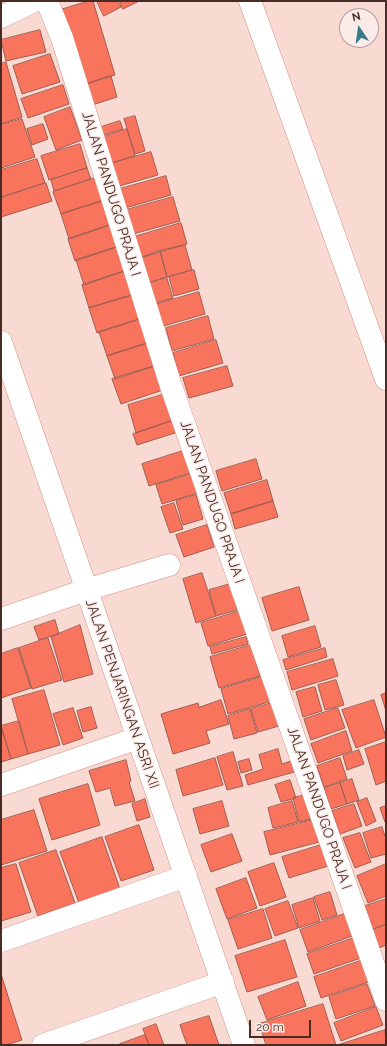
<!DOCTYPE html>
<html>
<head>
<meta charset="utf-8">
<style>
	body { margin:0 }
	#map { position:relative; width:387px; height:1046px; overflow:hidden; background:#f9dad3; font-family:Raleway,sans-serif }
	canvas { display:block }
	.frame { position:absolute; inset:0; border:2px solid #482b25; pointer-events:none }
	.north { position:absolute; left:339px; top:8px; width:40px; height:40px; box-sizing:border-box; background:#fbebe8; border:1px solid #b39e9a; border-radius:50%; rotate:347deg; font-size:11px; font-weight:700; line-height:16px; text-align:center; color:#482b25 }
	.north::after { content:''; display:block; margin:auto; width:14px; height:18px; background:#347a87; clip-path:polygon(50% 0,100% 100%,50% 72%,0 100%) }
	.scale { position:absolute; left:249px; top:1020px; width:62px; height:18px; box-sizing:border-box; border:2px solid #482b25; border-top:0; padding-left:5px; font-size:12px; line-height:14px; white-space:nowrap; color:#482b25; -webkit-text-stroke:3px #fbebe8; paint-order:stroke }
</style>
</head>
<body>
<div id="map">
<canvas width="387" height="1046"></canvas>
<div class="frame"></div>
<div class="north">N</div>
<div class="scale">20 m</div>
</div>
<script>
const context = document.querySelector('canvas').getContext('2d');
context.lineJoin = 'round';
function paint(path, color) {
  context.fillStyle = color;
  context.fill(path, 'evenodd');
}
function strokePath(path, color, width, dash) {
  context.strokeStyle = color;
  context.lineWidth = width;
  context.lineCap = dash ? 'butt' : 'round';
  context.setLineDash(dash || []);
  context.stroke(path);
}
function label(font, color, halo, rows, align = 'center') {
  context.font = font + ' Raleway,sans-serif';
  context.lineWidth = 3;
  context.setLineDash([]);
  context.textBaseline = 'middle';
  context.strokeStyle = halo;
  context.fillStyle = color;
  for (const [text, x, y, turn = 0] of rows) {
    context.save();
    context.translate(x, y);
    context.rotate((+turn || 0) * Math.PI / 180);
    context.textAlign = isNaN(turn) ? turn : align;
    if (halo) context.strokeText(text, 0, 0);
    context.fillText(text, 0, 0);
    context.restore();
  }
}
const building = new Path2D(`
	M89,1H93L115,75L83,85L60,10Z
	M97,1H118L121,7L104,16Z
	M120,1H139L123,9Z
	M40,30L46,52L6,61L1,40Z
	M50,54L60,82L22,94L13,66Z
	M6,62L22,117L1,124V64Z
	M111,76L117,97L89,106L83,85Z
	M63,85L69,104L28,118L21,99Z
	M70,107L82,140L56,150L44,117Z
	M135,116L145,151L135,154L124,119Z
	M22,119L35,157L1,168V125Z
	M120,121L123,129L101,136L98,128Z
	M43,124L48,139L32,145L27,129Z
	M127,129L135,156L109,164L101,138Z
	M80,144L87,168L49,180L41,156Z
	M151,152L158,175L116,187L109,164Z
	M37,159L45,183L1,197V170Z
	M87,168L91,179L54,191L51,180Z
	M166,176L171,195L125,208L120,189Z
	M98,177L105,200L61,214L53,192Z
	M46,183L52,201L1,217V198Z
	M173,197L180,221L133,234L126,210Z
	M105,200L113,224L69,239L61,214Z
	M181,223L187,244L140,258L134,237Z
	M113,224L120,246L75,261L68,239Z
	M185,245L192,270L167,277L160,251Z
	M120,246L128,270L84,285L76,260Z
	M160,251L167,277L147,283L140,258Z
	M128,270L136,294L89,308L82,285Z
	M194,270L199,289L174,296L169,277Z
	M167,278L173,298L153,304L147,284Z
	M199,292L205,314L160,327L154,305Z
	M136,294L143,318L97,333L89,308Z
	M208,316L214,339L172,351L166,328Z
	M143,318L151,342L107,356L99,332Z
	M216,340L223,363L179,376L173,353Z
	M151,342L158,365L115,379L107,356Z
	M158,365L166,389L121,404L112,379Z
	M227,366L233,386L189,398L183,378Z
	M165,394L174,420L136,433L128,405Z
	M174,420L178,432L137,445L133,434Z
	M186,450L193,472L149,486L142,464Z
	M256,459L262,479L222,491L216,471Z
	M195,473L201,492L162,504L156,485Z
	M267,480L273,501L231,514L224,493Z
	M196,495L203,519L183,525L176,501Z
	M273,501L278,517L235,529L231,514Z
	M174,503L183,529L170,533L161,507Z
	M207,525L214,547L184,557L176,535Z
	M202,573L216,616L196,623L183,579Z
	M234,583L241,609L216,616L209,590Z
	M299,587L309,620L272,631L262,598Z
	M240,611L247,634L208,646L201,623Z
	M55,620L59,634L39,640L34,627Z
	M80,625L93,674L64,682L51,637Z
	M315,626L321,647L288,657L282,636Z
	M246,637L248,644L212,654L210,647Z
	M48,638L62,680L32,689L19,648Z
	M251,645L260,676L219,688L210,657Z
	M18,648L31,688L1,698V654Z
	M325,648L327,657L286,670L283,660Z
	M333,659L338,676L292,690L287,672Z
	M265,676L272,701L228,714L221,689Z
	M336,680L344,705L325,710L318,685Z
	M315,687L322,711L303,717L296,692Z
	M44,690L60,745L28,754L12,699Z
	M386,693V711L381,695Z
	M221,700L229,724L206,731L210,743L173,754L161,714L198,703L199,707Z
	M374,700L386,737L356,748L342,710Z
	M272,703L279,726L258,732L251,709Z
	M91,707L97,728L83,732L77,711Z
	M73,708L83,738L63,745L53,714Z
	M338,708L345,728L311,740L304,719Z
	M250,709L257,733L234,739L228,716Z
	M19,721L28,754L11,759L1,726Z
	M1,726L11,759L1,762Z
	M346,731L352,751L318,763L311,744Z
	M386,742V781L376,785L365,749Z
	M278,749L282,764L291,761L294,772L248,785L245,775L263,769L259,755Z
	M359,750L364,764L347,770L343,756Z
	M233,752L243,786L227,790L217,757Z
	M215,758L223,785L183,796L176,770Z
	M340,758L347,779L324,787L317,766Z
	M249,759L252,770L241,773L238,762Z
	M126,760L131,781L129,782L135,801L115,806L110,788L96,792L89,771Z
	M352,779L359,800L347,804L340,783Z
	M290,780L296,798L281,802L275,785Z
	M340,783L347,804L331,809L324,788Z
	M88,784L100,825L52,840L39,799Z
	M305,795L311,819L299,822L293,798Z
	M367,798L376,821L366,826L357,802Z
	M145,799L150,817L137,821L132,804Z
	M222,801L229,826L200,834L193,809Z
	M292,801L298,822L273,828L268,808Z
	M354,804L362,826L340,834L332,811Z
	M386,806V822H385L380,808Z
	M34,810L47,851L1,865V820Z
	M313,820L319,842L270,855L264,832Z
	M139,825L154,870L121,881L105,837Z
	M382,827L386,839V854L371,858L363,833Z
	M360,833L371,862L355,868L343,838Z
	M232,834L242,861L211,872L201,845Z
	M102,837L120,889L79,903L60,852Z
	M321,845L328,866L289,878L282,857Z
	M56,850L75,903L38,916L19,863Z
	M274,863L286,897L260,906L248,872Z
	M16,864L31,912L1,921V868Z
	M386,864V896L368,903L357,876Z
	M246,878L257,908L227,919L216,889Z
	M330,892L337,915L322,920L314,897Z
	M313,898L320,921L299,928L292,905Z
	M386,899V924L373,929L365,906Z
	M288,901L298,928L275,936L265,909Z
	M263,909L272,938L238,949L228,920Z
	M347,913L355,935L308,952L300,930Z
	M386,925V945L379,948L373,930Z
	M360,936L367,956L314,974L307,954Z
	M285,940L297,977L247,992L235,956Z
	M363,960L371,981L321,998L314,977Z
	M1,974L22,1040L6,1045H1Z
	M298,982L306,1006L267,1020L258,997Z
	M367,984L375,1006L336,1019L329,997Z
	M323,1004L336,1045H266L259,1024Z
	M376,1007L383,1025L341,1041L334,1023Z
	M209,1016L219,1045H187L180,1025Z
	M156,1024L164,1045H149L143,1029Z
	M385,1030L386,1045H338Z
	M145,1035L149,1045H121L120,1044Z`);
paint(building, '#f9745d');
strokePath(building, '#a15d51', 1);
const minor = new Path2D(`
	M47,1L62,38L171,386L386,1000
	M250,1L386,379
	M1,17L34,1
	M1,342L244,1045
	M1,619L86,590L169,565
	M1,785L138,738
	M1,941L186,876
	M43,1045L223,982`);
strokePath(minor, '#d78f81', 23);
strokePath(minor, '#fff', 22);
label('14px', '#482b25', '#fbebe8', [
	["JALAN PANDUGO PRAJA I",111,194,73],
	["JALAN PANDUGO PRAJA I",212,502,71],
	["JALAN PENJARINGAN ASRI XII",122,694,71],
	["JALAN PANDUGO PRAJA I",319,808,71]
]);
</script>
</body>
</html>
